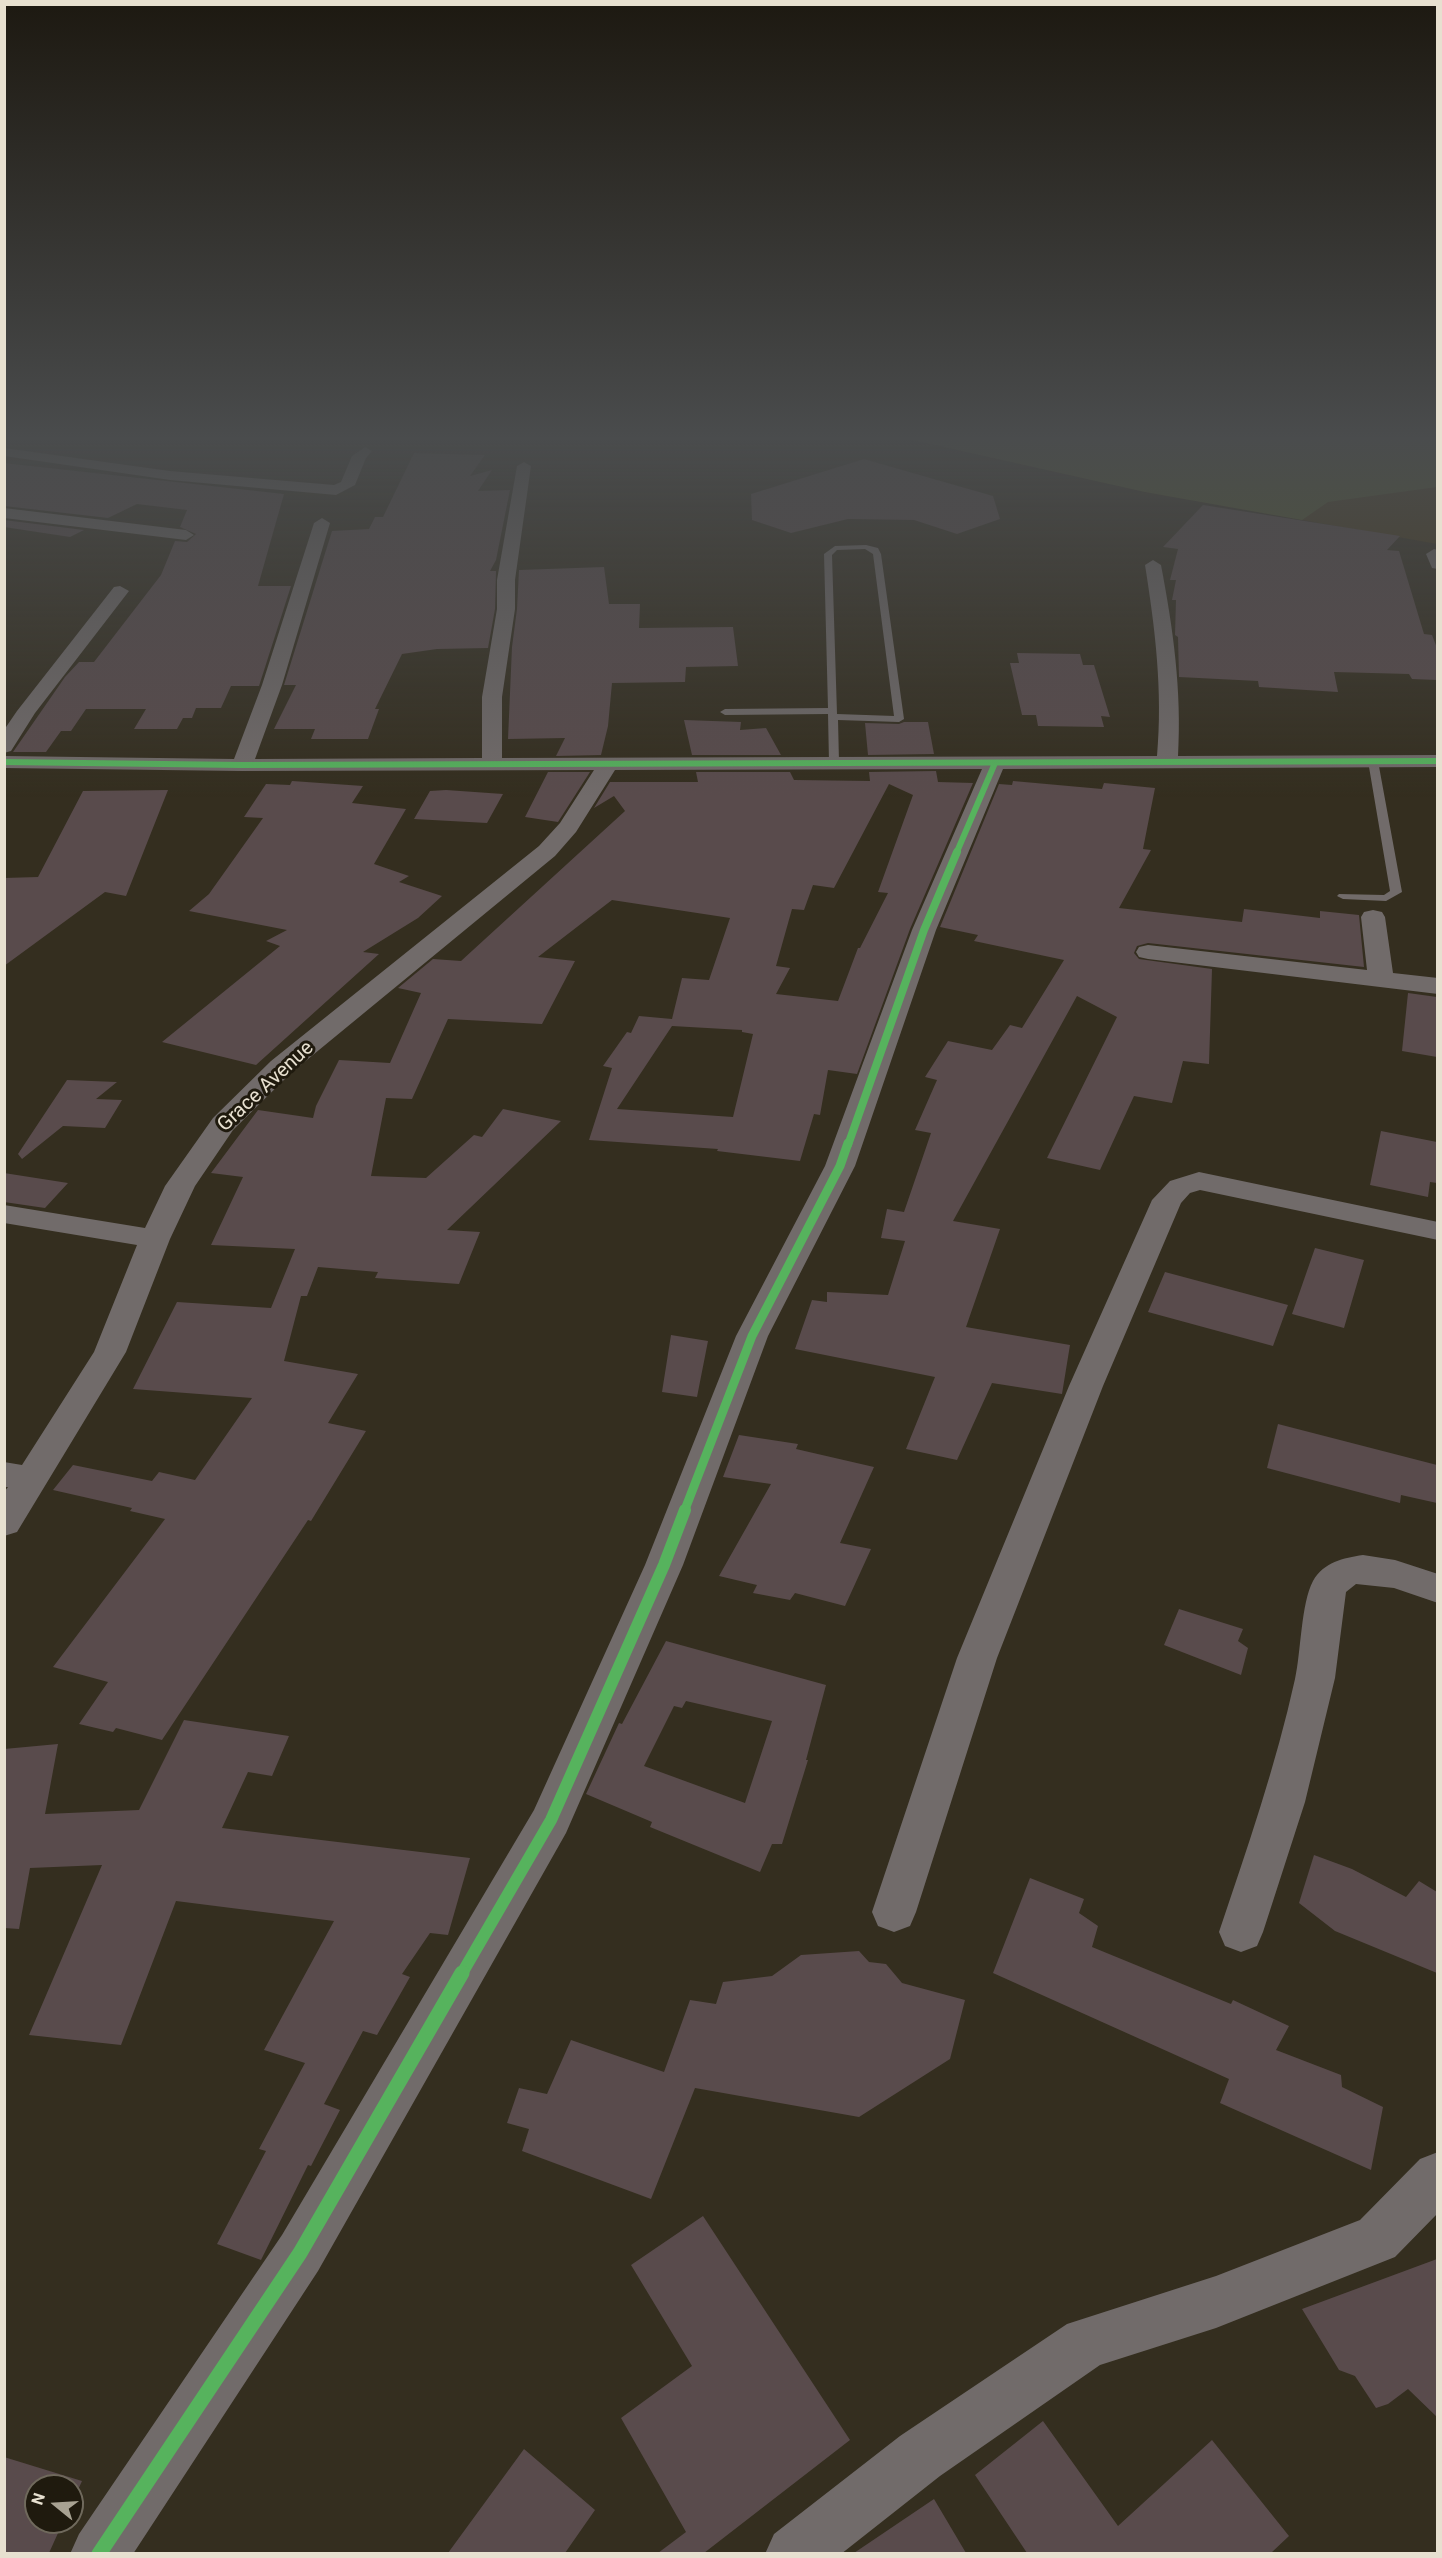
<!DOCTYPE html>
<html>
<head>
<meta charset="utf-8">
<style>
	body { margin:0 }
	#map { position:relative; width:1442px; height:2558px; overflow:hidden; background:#342e1f; font-family:Roboto,sans-serif }
	canvas { display:block }
	.frame { position:absolute; inset:0; border:6px solid #e7e0d0; pointer-events:none }
	.north { position:absolute; left:24px; top:2474px; width:60px; height:60px; box-sizing:border-box; background:#1f1a0e; border:2px solid #6f695c; border-radius:50%; rotate:288deg; font-size:16px; font-weight:700; line-height:24px; text-align:center; color:#e7e0d0 }
	.north::after { content:''; display:block; margin:auto; width:21px; height:27px; background:#a8a292; clip-path:polygon(50% 0,100% 100%,50% 72%,0 100%) }
</style>
</head>
<body>
<div id="map">
<canvas width="1442" height="2558"></canvas>
<div class="frame"></div>
<div class="north">N</div>
</div>
<script>
const context = document.querySelector('canvas').getContext('2d');
context.lineJoin = 'round';
function paint(path, color) {
  context.fillStyle = color;
  context.fill(path, 'evenodd');
}
function strokePath(path, color, width, dash) {
  context.strokeStyle = color;
  context.lineWidth = width;
  context.lineCap = dash ? 'butt' : 'round';
  context.setLineDash(dash || []);
  context.stroke(path);
}
function label(font, color, halo, rows, align = 'center') {
  context.font = font + ' Roboto,sans-serif';
  context.lineWidth = 6;
  context.setLineDash([]);
  context.textBaseline = 'middle';
  context.strokeStyle = halo;
  context.fillStyle = color;
  for (const [text, x, y, turn = 0] of rows) {
    context.save();
    context.translate(x, y);
    context.rotate((+turn || 0) * Math.PI / 180);
    context.textAlign = isNaN(turn) ? turn : align;
    if (halo) context.strokeText(text, 0, 0);
    context.fillText(text, 0, 0);
    context.restore();
  }
}
paint(new Path2D(`
	M913,440H1437V544L1145,492Z`), '#463818');
paint(new Path2D(`
	M913,440H1437V487L1328,502L1302,520L1145,492Z`), '#525b2c');
paint(new Path2D(`
	M414,453L485,455L470,476L492,470L478,491L510,490L496,560L490,571H496L495,609L488,648L437,649L402,654L375,709H379L368,739H311L315,729H274L296,685H284L332,531L369,529L375,517H383Z
	M864,459L993,496L1000,519L957,534L914,520L848,519L791,533L752,520L751,494Z
	M4,463L284,494L258,586H291L259,686H231L221,708H196L192,718H183L177,729H134L146,709H86L71,731H61L46,752H13L65,677L79,662H94L161,575L175,541L187,542L196,534L180,527L187,510L137,504L108,518L4,506Z
	M1203,505L1400,536L1387,550L1399,551L1424,634L1432,635L1437,648V680L1412,679L1409,674L1334,672L1338,692L1259,687L1258,681L1179,677L1178,637L1175,635L1176,600H1172L1176,580H1170L1178,549L1163,547Z
	M4,520L84,530L70,537L4,527Z
	M604,567L609,604H640L639,628L733,627L738,666L686,667L685,682L612,683L608,726L601,755L556,756L565,738L508,739L512,647L517,609L519,570Z
	M1017,653L1080,654L1083,665H1094L1110,717L1101,716L1104,727L1038,726L1036,715H1022L1010,663H1019Z
	M684,720L741,722L740,730L766,728L781,755H692Z
	M904,722H928L934,754L868,755L865,723L899,724Z
	M936,771L938,782L973,783L910,929L857,1074L828,1070L820,1115L814,1114L800,1161L717,1151L718,1149L589,1140L612,1068L603,1066L627,1032L631,1033L639,1016L672,1019L682,978L709,980L730,918L612,900L538,957L575,961L542,1024L448,1019L412,1099L386,1098L371,1176L426,1178L474,1135L482,1137L503,1109L561,1121L447,1230L480,1232L459,1284L375,1278L378,1272L318,1267L307,1296H301L284,1361L358,1374L328,1423L366,1431L311,1521L308,1520L162,1740L116,1728L113,1732L79,1724L108,1682L53,1667L165,1519L130,1511L132,1508L53,1490L73,1465L152,1481L159,1472L195,1480L252,1398L133,1389L177,1302L271,1308L295,1249L211,1245L243,1177L211,1173L258,1110L313,1118L316,1106L339,1060L390,1063L421,993L398,988L433,959L461,961L625,811L614,796L594,808L610,782H698L696,772H790L794,780L870,781L869,772ZM889,784L913,795L878,892L888,893L860,948H858L838,1001L776,994L790,968L776,966L792,909L804,910L813,885L834,888ZM672,1026L742,1030V1032L753,1034L733,1117L617,1109Z
	M548,772H590L558,822L525,817Z
	M292,781L363,786L352,803L406,809L374,864L409,876L399,882L442,896L418,918L363,952L379,954L256,1065L162,1042L280,946L266,941L287,930L189,911L209,894L263,818L244,817L266,784L290,785Z
	M1013,781L1102,789L1104,783L1155,788L1143,849L1151,850L1119,908L1242,922L1244,909L1320,918V911L1359,915L1364,967L1148,943L1137,946L1134,953L1139,959L1212,969L1209,1064L1183,1061L1172,1103L1134,1096L1100,1170L1047,1158L1117,1017L1077,996L953,1221L1000,1229L966,1327L1070,1345L1062,1394L992,1383L957,1460L906,1449L935,1377L795,1349L812,1300L827,1302V1292L888,1295L905,1241L881,1238L887,1209L904,1212L931,1133L915,1130L937,1080L925,1077L948,1041L992,1050L1010,1025L1022,1028L1064,960L974,941L978,935L940,927L999,784L1012,785Z
	M168,790L126,896L105,892L4,966V878L38,877L83,791Z
	M446,790L503,794L487,823L414,819L430,791Z
	M1408,993L1437,997V1057L1402,1051Z
	M67,1080L117,1082L96,1099L122,1100L105,1128L63,1126L22,1159L18,1154Z
	M1381,1131L1437,1142V1183L1430,1182L1428,1197L1370,1185Z
	M4,1173L68,1183L45,1208L4,1202Z
	M1315,1248L1364,1260L1344,1328L1292,1314Z
	M1165,1272L1288,1305L1273,1346L1148,1312Z
	M671,1335L708,1341L697,1397L662,1392Z
	M1278,1424L1437,1465V1503L1401,1495L1400,1503L1267,1468Z
	M739,1435L798,1444L796,1449L874,1467L840,1543L871,1549L845,1606L795,1593L790,1600L753,1593L757,1585L719,1576L771,1484L723,1477Z
	M1179,1609L1243,1629L1238,1641L1248,1648L1241,1675L1164,1645Z
	M666,1641L826,1685L806,1760H808L782,1844H772L760,1872L650,1827L652,1822L586,1794L619,1723L622,1724ZM686,1701L772,1721L745,1803L644,1766L674,1706L682,1708Z
	M184,1720L289,1736L272,1776L248,1772L222,1828L470,1858L448,1935L430,1933L402,1974L410,1977L377,2035L363,2031L324,2104L340,2110L311,2166L308,2165L261,2260L217,2244L266,2151L259,2149L305,2063L264,2050L334,1921L176,1901L121,2045L29,2035L102,1865L30,1868L19,1929L4,1928V1749L58,1744L45,1814L139,1810Z
	M1314,1855L1352,1869L1406,1897L1419,1881L1437,1892V1973L1335,1931L1299,1903Z
	M1030,1878L1084,1899L1079,1913L1098,1926L1092,1947L1231,2004L1233,2000L1289,2026L1276,2050L1341,2075L1342,2087L1383,2107L1371,2170L1220,2103L1229,2079L993,1973Z
	M859,1951L869,1962L886,1964L902,1983L965,2000L950,2059L859,2117L695,2088L651,2199L522,2151L529,2129L507,2123L519,2088L547,2094L571,2040L664,2072L690,2000L716,2004L723,1982L772,1976L801,1955Z
	M703,2216L850,2440L704,2553H658L686,2532L621,2418L692,2366L631,2265Z
	M1437,2259V2417L1408,2389L1388,2404L1376,2408L1355,2376L1339,2370L1302,2309Z
	M1043,2421L1118,2526L1212,2440L1289,2536L1271,2553H1027L975,2475Z
	M524,2449L595,2510L565,2553H448Z
	M4,2457L82,2481L72,2503V2486H36V2522H63L49,2553H4Z
	M934,2499L966,2553H854Z`), '#594b4c');
paint(new Path2D(`
	M866,545L878,548L881,554L904,719L899,722L838,720L839,762L834,765L829,762L828,714L725,715L720,712L725,709L828,708L824,554L835,546ZM865,549L873,554L894,716L837,714L832,555L837,550Z
	M1373,758L1378,761L1402,892L1386,901L1343,899L1337,896L1339,894L1384,895L1390,891L1368,761Z`), '#716b6a');
paint(new Path2D(`
	M365,447L372,451L366,458L355,485L336,495L170,480L4,456V448L170,471L334,485L341,482L352,456Z
	M524,462L531,466L515,580V609L502,697V758L1157,756C1163,691 1155,628 1145,565L1153,560L1161,565C1173,628 1182,691 1178,756L1438,755V767L1003,769L936,930L855,1166L768,1336L683,1565L566,1833L318,2271L133,2554H70L79,2534L282,2235L534,1810L645,1565L736,1336L825,1166L912,930L982,769L615,770L576,832L555,856L291,1073L233,1130L195,1186L170,1239L126,1352L17,1532L4,1536V1492L8,1487H4V1462L22,1465L94,1352L137,1245L4,1223V1205L145,1228L165,1186L213,1118L271,1061L539,846L560,823L594,770L242,771L4,768V756L234,759L262,685L314,523L322,518L330,523L282,685L255,759L482,758V697L497,609V580L517,466Z
	M4,508L186,530L194,535L186,540L4,518Z
	M1434,549L1438,550V569L1432,568L1426,554Z
	M120,586L129,591L35,713L11,751L4,753V730L17,711L114,587Z
	M1373,910L1382,912L1385,917L1393,973L1438,978V994L1148,959L1139,957L1136,952L1139,947L1148,945L1367,970L1361,917L1364,912Z
	M1199,1172L1438,1222V1240L1200,1190L1190,1193L1181,1203L1103,1386L997,1658L916,1912L910,1926L894,1932L878,1926L872,1912L957,1658L1069,1386L1152,1200L1170,1181Z
	M1363,1555L1395,1560L1438,1574V1603L1394,1588L1356,1584L1346,1592L1335,1678L1305,1802L1263,1932L1257,1946L1241,1952L1225,1946L1219,1932C1247,1849 1276,1765 1295,1679C1301,1653 1301,1603 1313,1581C1324,1562 1343,1558 1363,1555Z
	M1438,2152V2213L1395,2257L1216,2328L1100,2365L940,2476L841,2554H765L774,2534L900,2436L1067,2324L1216,2276L1360,2220L1420,2159Z`), '#716b6a');
strokePath(new Path2D(`
	M4,762L242,765L1438,761
	M956,854L995,763`), '#56b35d', 6);
strokePath(new Path2D(`
	M848,1145L924,930L957,852`), '#56b35d', 8);
strokePath(new Path2D(`
	M684,1512L752,1336L840,1166L848,1143`), '#56b35d', 9);
strokePath(new Path2D(`
	M461,1975L551,1820L664,1565L685,1510`), '#56b35d', 12);
strokePath(new Path2D(`
	M99,2554L300,2253L462,1973`), '#56b35d', 15);
const sky = context.createLinearGradient(0, 0, 0, 798);
sky.addColorStop(0, '#1d1911');
sky.addColorStop(0.55, '#4a4c4d');
sky.addColorStop(1, '#4a4c4d00');
context.fillStyle = sky;
context.fillRect(0, 0, 1442, 798);
label('20px', '#e7e0d0', '#1f1a0e', [
	["Grace Avenue",266,1087,-43]
]);
</script>
</body>
</html>
